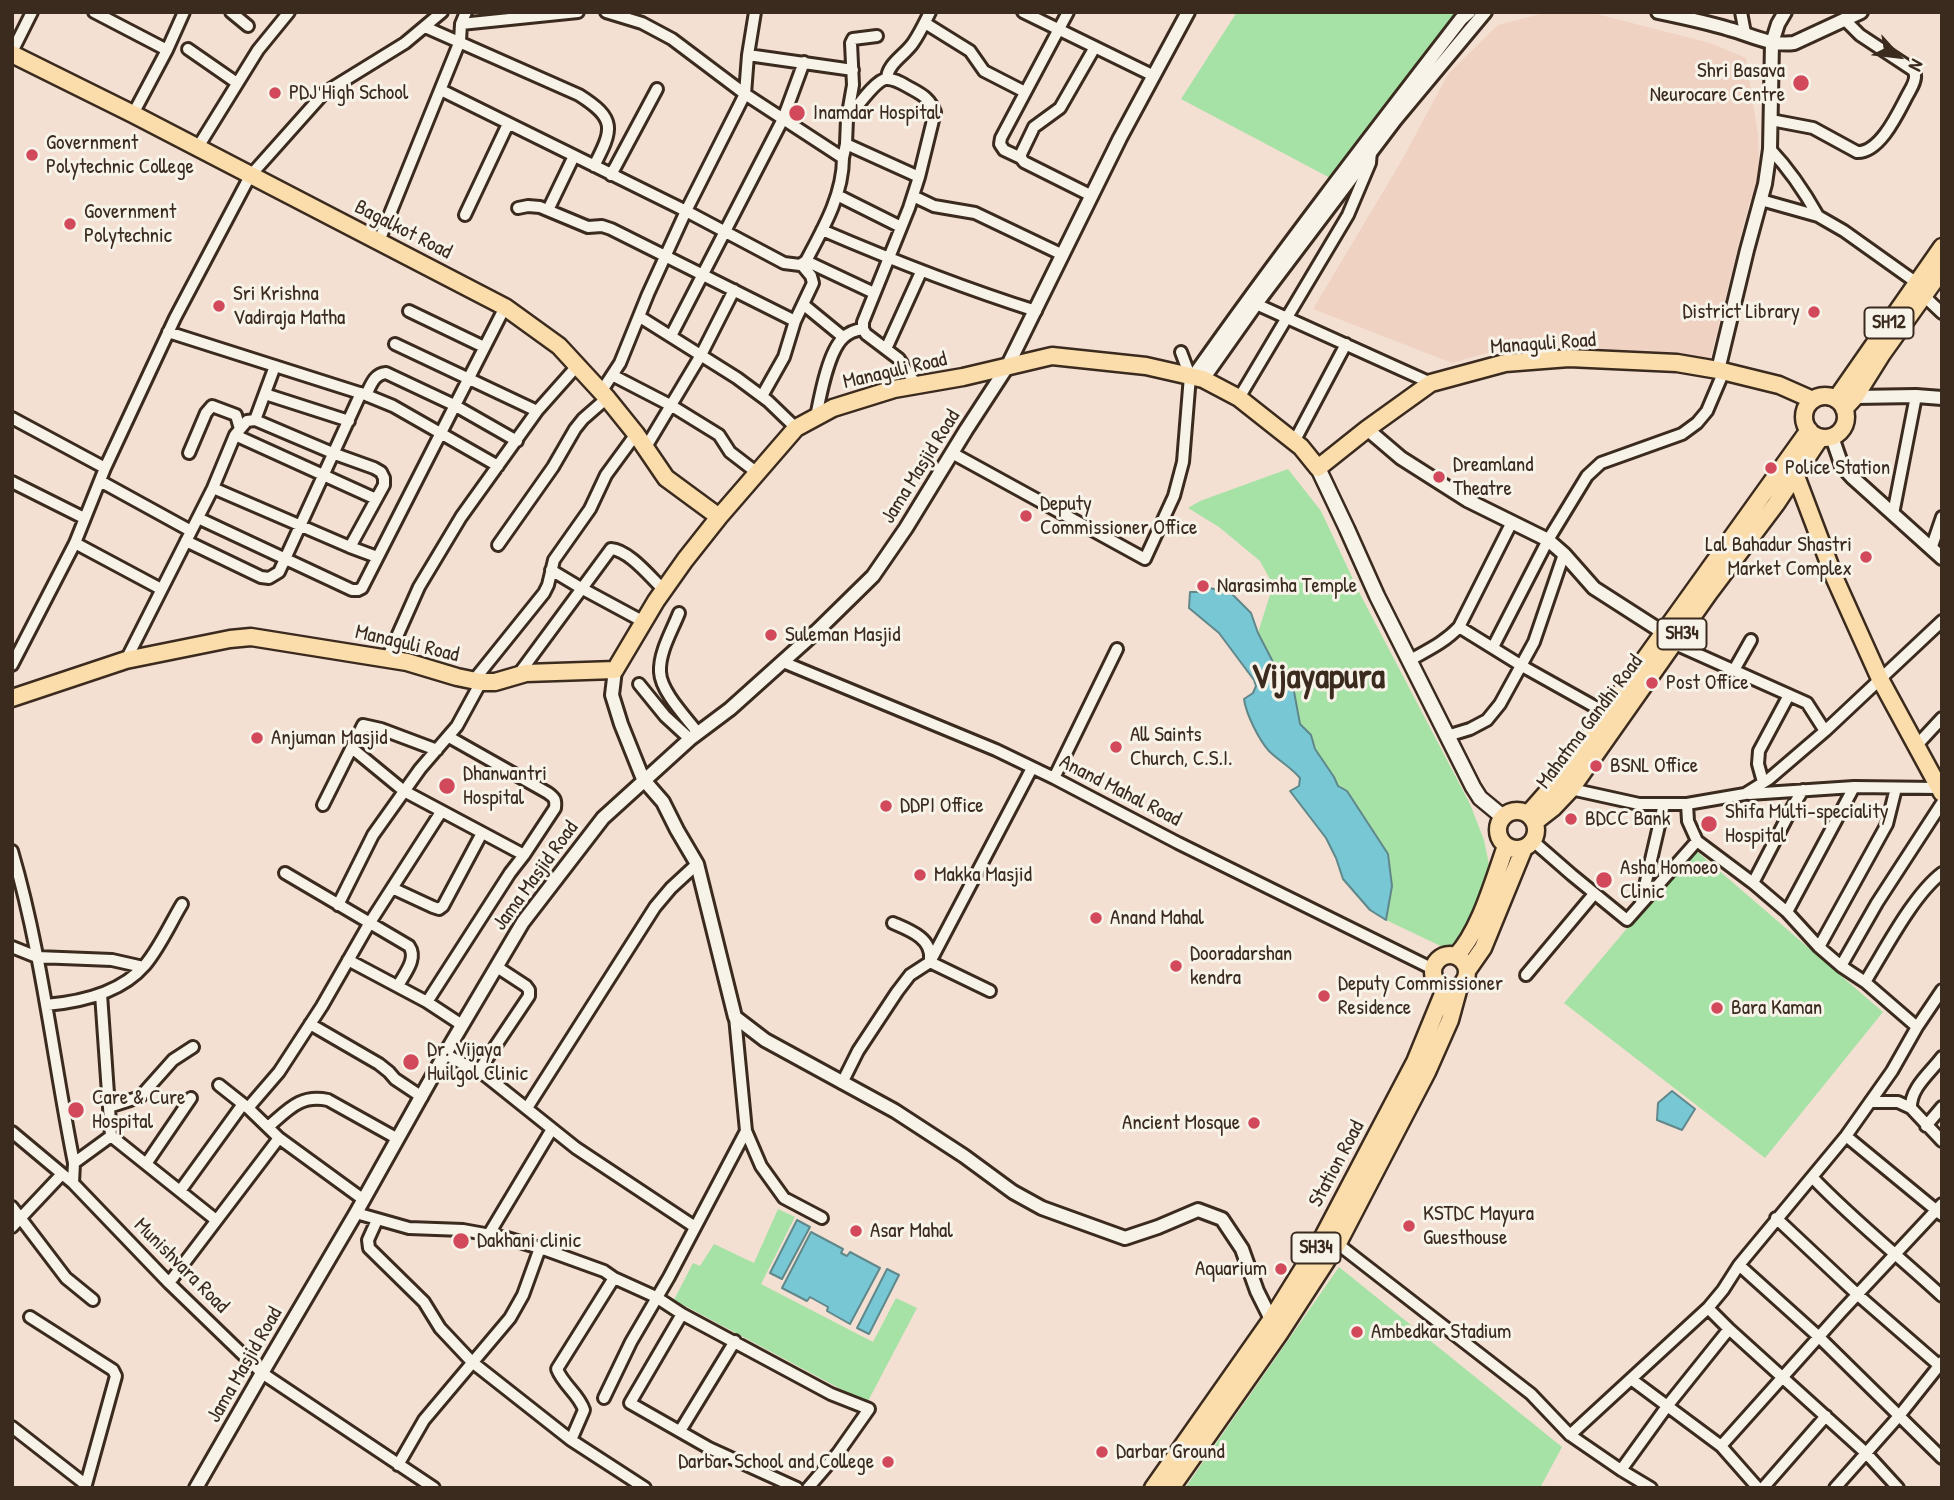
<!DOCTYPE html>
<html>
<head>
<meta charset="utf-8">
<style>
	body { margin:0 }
	#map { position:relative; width:1954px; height:1500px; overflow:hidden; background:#f3e0d2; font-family:"Patrick Hand",sans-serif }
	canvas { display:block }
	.frame { position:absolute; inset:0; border:14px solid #3b2a1e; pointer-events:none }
	.north { position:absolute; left:1863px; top:21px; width:70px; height:70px; -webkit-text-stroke:5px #f7f3e8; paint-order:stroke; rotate:117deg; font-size:19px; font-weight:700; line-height:28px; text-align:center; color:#3b2a1e }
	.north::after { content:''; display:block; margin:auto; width:24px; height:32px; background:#3b2a1e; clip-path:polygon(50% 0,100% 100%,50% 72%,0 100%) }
</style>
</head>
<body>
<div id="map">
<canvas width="1954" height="1500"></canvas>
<div class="frame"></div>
<div class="north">N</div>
</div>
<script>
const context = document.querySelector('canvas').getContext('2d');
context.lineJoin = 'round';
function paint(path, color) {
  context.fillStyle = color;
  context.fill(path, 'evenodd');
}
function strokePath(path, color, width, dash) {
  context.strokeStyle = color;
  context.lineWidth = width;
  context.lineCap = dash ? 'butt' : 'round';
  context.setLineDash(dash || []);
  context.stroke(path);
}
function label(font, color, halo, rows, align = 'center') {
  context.font = font + ' "Patrick Hand",sans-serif';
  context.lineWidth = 6;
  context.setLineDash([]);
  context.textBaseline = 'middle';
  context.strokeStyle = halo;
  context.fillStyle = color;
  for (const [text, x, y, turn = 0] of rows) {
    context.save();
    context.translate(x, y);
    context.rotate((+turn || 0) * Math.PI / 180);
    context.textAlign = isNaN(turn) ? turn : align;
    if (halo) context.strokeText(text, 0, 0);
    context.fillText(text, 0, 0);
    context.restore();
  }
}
paint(new Path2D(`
	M1548,12H1589L1710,43L1746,58L1758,135L1760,185L1749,203L1710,360L1574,346L1497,350L1452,363L1313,309L1402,160L1448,74L1498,25Z`), '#f0d2c3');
paint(new Path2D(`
	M1237,12H1478L1334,180L1181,99Z
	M1288,469L1321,511L1359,592L1470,804L1484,840L1491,875L1464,936L1449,950L1386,920L1392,886L1388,854L1347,791L1338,786L1334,777L1315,749L1311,735L1300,724L1293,686L1278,676L1272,660L1258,633L1273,585L1260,561L1219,527L1188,508L1200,501Z
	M1694,849L1883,1012L1765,1158L1564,1003Z
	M778,1209L795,1217L761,1284L873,1342L896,1298L917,1308L867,1403L674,1300L693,1263L700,1266L714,1244L754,1263Z
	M1339,1267L1562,1447L1540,1488H1185Z`), '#a6e1a6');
const water = new Path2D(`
	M1210,588L1232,594L1251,613L1258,633L1272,660L1278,676L1293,686L1300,724L1311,735L1315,749L1334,777L1338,786L1347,791L1388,854L1392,886L1386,920L1370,910L1343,879L1336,858L1326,838L1290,791L1299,786L1300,778C1291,767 1279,761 1269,751C1259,740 1246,714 1244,699L1253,693L1256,686L1254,680L1219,633L1189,608L1190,592H1198Z
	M1672,1091L1695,1109L1682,1130L1657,1120L1658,1103Z
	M797,1220L810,1227L782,1279L770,1273Z
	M811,1232L843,1249L841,1253L847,1256L850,1252L880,1268L850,1324L827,1311L828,1307L810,1297L807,1301L782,1288Z
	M887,1269L899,1275L869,1334L857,1328Z`);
paint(water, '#78c7d4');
strokePath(water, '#60888b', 2);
const minor = new Path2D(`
	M94,12L167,50
	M231,12L248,26
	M1023,12L1154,76
	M1741,12L1745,33
	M925,23L970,51L984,71L1025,92
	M461,24L578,12
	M425,27L579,95C617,119 613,129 594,166
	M188,49L237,83
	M12,52L32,12
	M748,55L853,70
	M887,79C887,64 905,55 913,43C920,33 925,22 930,12
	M441,90L686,211L784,263L800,265L806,261C823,229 843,195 843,158L745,94L672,39L642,23L606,12
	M133,114L167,50L184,12
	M847,119C855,110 875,80 886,79C895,78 904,85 912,89C923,95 930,99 935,112L919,177L909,208L863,322V329L866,334L899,359L917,386
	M1771,120L1813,128L1857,152C1880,153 1898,113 1907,96C1910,90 1916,82 1915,75C1915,73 1914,72 1913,70L1860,35L1845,20L1847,15
	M846,144L919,177
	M198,147L258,50L289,12
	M1770,149C1789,169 1804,191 1818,216
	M843,158L846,144L847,119L853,85L851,43L853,39L877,36
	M1021,158L1004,150L1000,144L1001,138L1068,12
	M611,175L657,89
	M837,195L901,227
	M913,196L934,206L975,213L1063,255
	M1092,196L1024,162L1021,158V154L1034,127L1060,108L1095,47
	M1761,200L1818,216L1844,231L1917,283
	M518,208L528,206L540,207L588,227L602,226L611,229L795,321L813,283L811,276L801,264
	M548,210L574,156
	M465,215L508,124
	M822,230C892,260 963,288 1036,311
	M379,241L460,41L461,24L466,12
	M806,261L874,293
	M1923,295L1942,313
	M1256,304L1431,383
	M804,305L843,337
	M409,311L484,347
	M640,317L737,378L768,401L796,428
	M168,332L366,395L393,406L498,466
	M671,336L783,119L804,62
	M395,344L537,411
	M886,349L921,272
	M612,375L672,406L719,435L730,452L756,472
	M601,392L620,363L648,294L686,211L745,94L748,55L755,12
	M265,394L349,421
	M366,395C371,385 374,374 386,373L454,405L517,441
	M762,396L784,357L795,321
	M1239,398L1348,215L1370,163L1371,150
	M816,417C820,397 828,352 843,338C849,332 855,330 863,329
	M12,418L105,468
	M255,420L275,366
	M235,435L376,499
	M1294,442L1346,344
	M646,447L701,355L734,290
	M189,453L206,413L212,406L236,415L240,429
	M952,453L1145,559L1174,496L1183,462L1190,376L1181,352
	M100,481L191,531
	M12,482L84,518
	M213,488L350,547L377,557
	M1893,514L1916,396
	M198,518L352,590H358L362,588L505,307
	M186,541L261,577L269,578L279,572L361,393
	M75,543L161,589
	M498,545L553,467L575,429L583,419L607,398
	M1931,549L1942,517
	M551,570L581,588L644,622
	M679,613C672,631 659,652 660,672C661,692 686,717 698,733
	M1459,627L1522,666L1606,713
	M1675,644L1807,703L1825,731
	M1493,647L1548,540L1587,476L1601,463L1682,434L1697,423L1707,411L1724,371
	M387,659L419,587L461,517L537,411L577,366
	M126,660L213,488L235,435L247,421L255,420L335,454L374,468L381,472L384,478V485L350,547
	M1410,660C1428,650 1445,642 1459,627L1512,522
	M783,662L996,750L1054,778L1178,843L1433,969
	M12,665L75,543L105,468L175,318L250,176L324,93L405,43L442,12
	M1734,670L1751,640
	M518,675L611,549C629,550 651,578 664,590
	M474,680L544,593L548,585L554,560L590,509L606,475L636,434
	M639,684L665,716L690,739
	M1447,736L1470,729L1487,720L1500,704L1534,642L1564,554
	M1917,745L1942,718
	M353,749L404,791L524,855
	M1054,778L1117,649
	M1763,782L1758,764L1759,751L1789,695
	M1571,789L1639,804H1687L1745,794L1769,779L1825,731L1942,621
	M1749,794L1854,787L1939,788
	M323,805L363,725L381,729L437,750
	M1533,841L1572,875L1627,920L1697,841L1688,821L1687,804
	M1697,841L1753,883L1787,912L1819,947L1841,966L1865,982L1917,1027
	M12,851C42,953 53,1059 74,1163L73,1183
	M285,873L409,946C418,959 404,974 398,986
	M1753,883L1793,806L1803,790
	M392,888L433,907L439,909L443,906L482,833
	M1641,903L1664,804
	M338,905L373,835L420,769L457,726L481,682
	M1787,912L1854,787
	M893,923C909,930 932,938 930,959
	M12,947L37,957L112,960L143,967
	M1819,947L1887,824L1896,788
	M348,960L427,1002L462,1025
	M930,962L990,991
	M1841,966L1877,903L1942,803
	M1526,975L1594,894
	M1865,982C1885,950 1913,895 1942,873
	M101,994L111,1136
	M427,1002L510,873L524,855L555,808C556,800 555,798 548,793L449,737
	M46,1005C81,1002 121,993 145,965C160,947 170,924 182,904
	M310,1024L379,1064L389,1072L395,1079L422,1097
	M445,1054L486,1076L576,1148L695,1227
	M1942,1057C1931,1072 1910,1088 1911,1108L1942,1141
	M478,1072L529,996V990L526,986L497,967
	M842,1083L858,1051L897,992L910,975L930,962L1032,768
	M219,1085L248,1108L279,1138L364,1200
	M1870,1102H1898L1911,1108
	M109,1107L140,1097L173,1060L193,1047
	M248,1108L279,1072L322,1006L369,924L441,812
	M527,1108L655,907L671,888L697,864
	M1926,1126L1942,1107
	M268,1127C288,1110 300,1094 328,1100L398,1139
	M746,1131L761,1166L784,1198L822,1218
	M12,1132L73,1183L169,1283L262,1373L434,1488
	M1846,1136L1942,1215
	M74,1163L111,1136L216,1220
	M146,1164L191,1098
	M1813,1178C1853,1220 1899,1256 1942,1296
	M180,1191L243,1104
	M12,1207L66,1278L93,1300
	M356,1213L409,1228L463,1230L507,1238L546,1250L604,1271L614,1278L656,1297L682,1314L831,1394L869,1409L838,1453L808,1488
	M1776,1218L1858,1295L1942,1368
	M377,1220L368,1240L369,1248L424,1302L440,1328L472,1362L571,1440L645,1488
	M12,1227L62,1174
	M489,1234L552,1129
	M1334,1241L1531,1394L1570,1435L1621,1470L1651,1488
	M1739,1265L1819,1337L1942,1458
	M169,1283L279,1138
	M1708,1308L1729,1329L1866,1453L1898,1488
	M682,1314L630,1403L709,1448L797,1488
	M30,1317L113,1370L116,1376L85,1488
	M1631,1379L1721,1446L1758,1488
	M604,1398L631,1342L669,1277L746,1131L735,1017
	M12,1427L85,1484
	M680,1431L735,1341
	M1570,1435L1708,1308L1723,1290L1739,1265L1846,1136L1892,1071L1917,1027L1942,990
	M571,1440L584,1410C579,1394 563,1385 557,1369L614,1278
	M1721,1446L1841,1312L1942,1204
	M398,1465L424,1420L510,1318L523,1295L540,1248
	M1621,1470L1668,1405L1729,1329
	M1763,1488L1826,1416
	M1835,1488L1899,1416L1942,1362`);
const tertiary = new Path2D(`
	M1658,12C1682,17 1706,22 1729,29C1752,35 1770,46 1794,43L1861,12
	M1718,370L1747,250L1765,184L1770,149L1772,43L1778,24L1785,12
	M1193,377C1279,255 1370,137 1461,19L1469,12
	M1203,379L1256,304L1395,120L1485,12
	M1855,397L1916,396L1942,398
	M1367,429L1401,458L1467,500L1548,540L1564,554L1594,588L1664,633
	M1832,437L1842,466L1852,477L1942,558
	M615,670L612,695L621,724L643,779L663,802L677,830L697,864L735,1017L765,1040L895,1111L964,1156L1013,1192L1042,1208L1125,1238L1158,1227L1198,1210L1222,1219L1242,1249L1257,1291L1274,1325
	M196,1488L262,1373L356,1213L445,1054L523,922L603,818L690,739L730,709L818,630L873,576L906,528L966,430L1007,367L1120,138L1188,12`);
const secondary = new Path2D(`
	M1318,468L1347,529L1377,596L1473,787L1480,798L1503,817`);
const primary = new Path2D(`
	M12,54L133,114L505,307L559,346L607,398L636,434L666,478L719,517
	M1804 417a21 21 0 1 1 42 0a21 21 0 1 1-42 0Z
	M1836,399L1942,247
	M1844,409L1855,397L1882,354L1942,270
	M1796,476L1835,579L1880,679L1942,793
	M12,698L126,660L230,639L251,637L407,662L457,677L481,682H495L526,673L615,670L656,601L685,560L719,517L796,428L833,408L894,389L963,377L1052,356L1146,366L1203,379L1239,398L1301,447L1318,468L1367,429L1431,383L1505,363L1569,358L1677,363L1718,370L1779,385L1813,400
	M1498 830a19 19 0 1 1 38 0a19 19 0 1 1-38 0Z
	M1528,814L1558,780L1809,430
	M1535,822L1553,808L1571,789L1709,593L1776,504L1820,438
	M1433 972a17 17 0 1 1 34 0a17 17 0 1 1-34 0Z
	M1456,956C1480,931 1494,879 1506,846
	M1467,971L1483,948L1524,848
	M1153,1488L1271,1320L1324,1235L1415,1062L1445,989
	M1171,1488L1279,1334L1338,1243L1427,1072L1450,1020L1459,987`);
strokePath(minor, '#3b2a1e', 16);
strokePath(tertiary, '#3b2a1e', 18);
strokePath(secondary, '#3b2a1e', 19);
strokePath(primary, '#3b2a1e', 21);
strokePath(minor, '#f7f3e8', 10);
strokePath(tertiary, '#f7f3e8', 12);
strokePath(secondary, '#f7f3e8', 14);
strokePath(primary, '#fbddab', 16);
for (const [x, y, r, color] of [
	[1801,83,9,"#d1495b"],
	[275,93,7,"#d1495b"],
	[797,113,9,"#d1495b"],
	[32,155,7,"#d1495b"],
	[70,224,7,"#d1495b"],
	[219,306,7,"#d1495b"],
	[1814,312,7,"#d1495b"],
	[1771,468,7,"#d1495b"],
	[1439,477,7,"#d1495b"],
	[1026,516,7,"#d1495b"],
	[1866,557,7,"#d1495b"],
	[1203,586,7,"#d1495b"],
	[771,635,7,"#d1495b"],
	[1652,683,7,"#d1495b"],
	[257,738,7,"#d1495b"],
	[1116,747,7,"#d1495b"],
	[1596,766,7,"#d1495b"],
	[447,786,9,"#d1495b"],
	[886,806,7,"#d1495b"],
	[1571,819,7,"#d1495b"],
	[1709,824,9,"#d1495b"],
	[920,875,7,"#d1495b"],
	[1604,880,9,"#d1495b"],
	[1096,918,7,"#d1495b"],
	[1176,966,7,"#d1495b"],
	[1324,996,7,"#d1495b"],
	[1717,1008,7,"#d1495b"],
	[411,1062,9,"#d1495b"],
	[76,1110,9,"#d1495b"],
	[1254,1123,7,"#d1495b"],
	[1409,1226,7,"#d1495b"],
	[856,1231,7,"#d1495b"],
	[461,1241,9,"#d1495b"],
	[1281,1269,7,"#d1495b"],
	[1357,1332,7,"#d1495b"],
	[1102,1452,7,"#d1495b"],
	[888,1462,7,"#d1495b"]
]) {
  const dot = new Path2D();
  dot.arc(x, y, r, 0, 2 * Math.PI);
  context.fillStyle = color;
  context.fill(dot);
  strokePath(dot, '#f7f3e8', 2.5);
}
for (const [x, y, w] of [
	[1889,323,49],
	[1682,634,49],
	[1316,1248,49]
]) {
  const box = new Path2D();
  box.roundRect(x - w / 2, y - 15.5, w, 31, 5);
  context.fillStyle = '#f7f3e8';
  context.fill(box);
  strokePath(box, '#3b2a1e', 2);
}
label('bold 19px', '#3b2a1e', null, [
	["SH12",1889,323],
	["SH34",1682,634],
	["SH34",1316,1248]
]);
label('21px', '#3b2a1e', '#f7f3e8', [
	["Shri Basava",1785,71,"right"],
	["Neurocare Centre",1785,95,"right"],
	["PDJ High School",289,93],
	["Inamdar Hospital",813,113],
	["Government",46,143],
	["Polytechnic College",46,167],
	["Government",84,212],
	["Polytechnic",84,236],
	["Sri Krishna",233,294],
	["Vadiraja Matha",233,318],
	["District Library",1800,312,"right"],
	["Dreamland",1453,465],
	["Theatre",1453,489],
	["Police Station",1785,468],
	["Deputy",1040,504],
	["Commissioner Office",1040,528],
	["Lal Bahadur Shastri",1852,545,"right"],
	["Market Complex",1852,569,"right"],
	["Narasimha Temple",1217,586],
	["Suleman Masjid",785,635],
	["Post Office",1666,683],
	["All Saints",1130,735],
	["Church, C.S.I.",1130,759],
	["Anjuman Masjid",271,738],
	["BSNL Office",1610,766],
	["Dhanwantri",463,774],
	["Hospital",463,798],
	["DDPI Office",900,806],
	["Shifa Multi-speciality",1725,812],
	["Hospital",1725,836],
	["BDCC Bank",1585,819],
	["Asha Homoeo",1620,868],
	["Clinic",1620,892],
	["Makka Masjid",934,875],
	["Anand Mahal",1110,918],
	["Dooradarshan",1190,954],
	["kendra",1190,978],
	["Deputy Commissioner",1338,984],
	["Residence",1338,1008],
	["Bara Kaman",1731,1008],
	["Dr. Vijaya",427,1050],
	["Huilgol Clinic",427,1074],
	["Care & Cure",92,1098],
	["Hospital",92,1122],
	["Ancient Mosque",1240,1123,"right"],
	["KSTDC Mayura",1423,1214],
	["Guesthouse",1423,1238],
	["Asar Mahal",870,1231],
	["Dakhani clinic",477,1241],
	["Aquarium",1267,1269,"right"],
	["Ambedkar Stadium",1371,1332],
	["Darbar Ground",1116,1452],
	["Darbar School and College",874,1462,"right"]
], 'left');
label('21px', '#3b2a1e', '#f7f3e8', [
	["Bagalkot Road",403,230,27],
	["Managuli Road",1543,344,-4],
	["Managuli Road",895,371,-13],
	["Jama Masjid Road",921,467,-58],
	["Managuli Road",407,644,13],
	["Mahatma Gandhi Road",1590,722,-53],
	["Anand Mahal Road",1120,791,27],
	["Jama Masjid Road",536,876,-54],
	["Station Road",1337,1164,-62],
	["Munishvara Road",181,1266,45],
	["Jama Masjid Road",245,1365,-60]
]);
label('bold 35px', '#3b2a1e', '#f7f3e8', [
	["Vijayapura",1318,679]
]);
</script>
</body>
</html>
